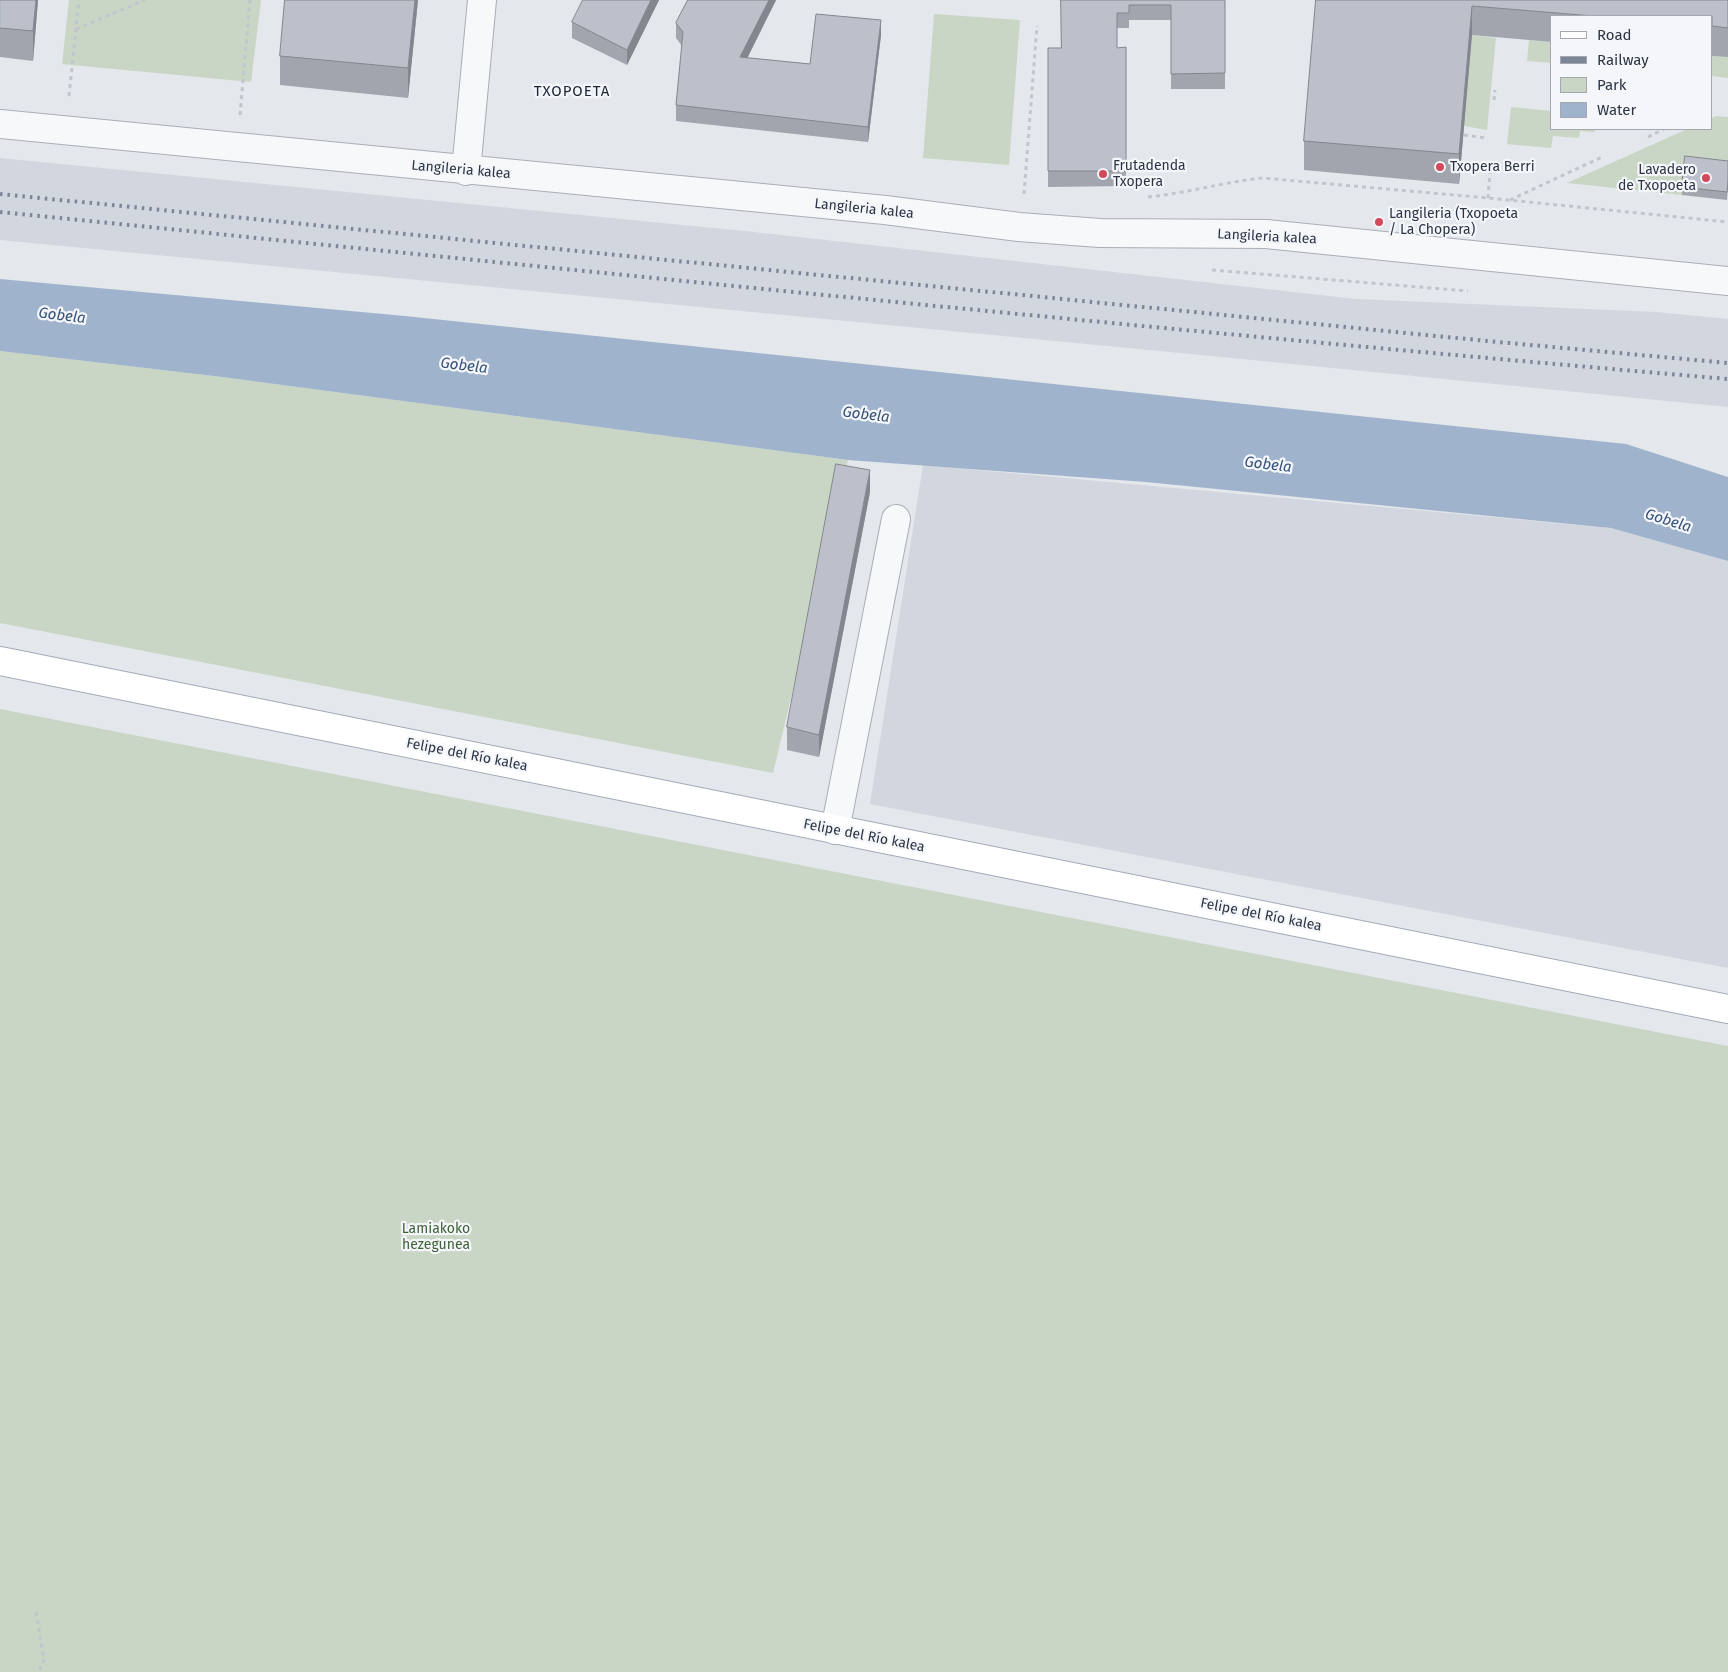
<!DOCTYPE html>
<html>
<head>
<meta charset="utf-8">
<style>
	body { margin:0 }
	#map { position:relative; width:1728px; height:1672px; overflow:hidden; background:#e4e7ec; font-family:"Fira Sans",sans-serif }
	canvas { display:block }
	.legend { position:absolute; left:1550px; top:15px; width:162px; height:115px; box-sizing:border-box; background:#f4f6f9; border:1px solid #a4a8b1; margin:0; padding:6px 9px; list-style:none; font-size:15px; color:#2b3445 }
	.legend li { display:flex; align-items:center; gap:10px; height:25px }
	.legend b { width:25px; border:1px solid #a4a8b1 }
</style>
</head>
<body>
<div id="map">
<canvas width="1728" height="1672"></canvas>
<ul class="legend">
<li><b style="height:6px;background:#fff"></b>Road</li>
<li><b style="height:6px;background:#7d8696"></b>Railway</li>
<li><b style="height:14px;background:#c9d6c5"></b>Park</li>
<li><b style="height:14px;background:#9fb4cc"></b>Water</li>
</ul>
</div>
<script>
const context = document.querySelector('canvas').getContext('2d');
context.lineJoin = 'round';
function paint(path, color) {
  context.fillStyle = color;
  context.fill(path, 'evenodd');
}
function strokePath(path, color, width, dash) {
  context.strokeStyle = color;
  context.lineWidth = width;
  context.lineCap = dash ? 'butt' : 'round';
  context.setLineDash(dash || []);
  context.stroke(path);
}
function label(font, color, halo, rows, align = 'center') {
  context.font = font + ' "Fira Sans",sans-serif';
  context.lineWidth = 4.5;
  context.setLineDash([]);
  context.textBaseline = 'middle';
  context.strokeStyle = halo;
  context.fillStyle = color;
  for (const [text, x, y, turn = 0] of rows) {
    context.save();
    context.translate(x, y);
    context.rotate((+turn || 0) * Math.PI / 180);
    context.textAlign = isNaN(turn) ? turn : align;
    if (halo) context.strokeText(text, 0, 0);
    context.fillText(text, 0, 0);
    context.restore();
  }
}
paint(new Path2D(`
	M0,158L754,232L1356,299L1656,312L1728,319V407L1191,354L0,240Z
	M923,465L1611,528L1728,561V968L870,804Z`), '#d2d6de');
paint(new Path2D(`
	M69,0H261L251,82L62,64Z
	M934,14L1020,20L1009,165L923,158Z
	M1472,35L1496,38L1487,130L1464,126Z
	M1529,40L1552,42V63L1527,61Z
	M1712,56L1728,57V78L1712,76Z
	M1511,107L1552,111V129H1595V132L1580,131L1579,138L1553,136L1551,148L1507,144Z
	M1716,116L1728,117V169L1682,195L1567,183L1687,129H1712V118Z
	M0,351L222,377L848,460L773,773L0,623Z
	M0,709L1728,1046V1672H0Z`), '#c9d6c5');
paint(new Path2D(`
	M0,279L405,316L1626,444L1728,477V561L1611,528L1146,482L848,460L222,377L0,351Z`), '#9fb4cc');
const minor = new Path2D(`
	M0,124L885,210L1019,227L1100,233L1266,234L1728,281
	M466,171L482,0
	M835,830L896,519`);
const major = new Path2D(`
	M0,661L1728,1009`);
strokePath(minor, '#a9aeb7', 30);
strokePath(major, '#a3abb8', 30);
strokePath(new Path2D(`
	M76,29L145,0
	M69,96L79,0
	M1494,100L1495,90
	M240,115L250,0
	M1464,135L1486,138
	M1648,137L1664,129
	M1024,194L1037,26
	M1148,197C1187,193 1224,182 1263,178L1488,198L1728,222
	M1488,198L1491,159
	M1510,200L1602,157
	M1212,270L1468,291
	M36,1612L44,1660L39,1672`), '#c2c5cb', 3, [4, 4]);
strokePath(minor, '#f7f8fa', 28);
strokePath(major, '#fff', 28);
strokePath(new Path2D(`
	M0,194L1487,341L1728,363
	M0,212C576,270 1151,330 1728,379`), '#7d8696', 4, [2.5, 5]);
paint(new Path2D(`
	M0,0H38L33,61L0,57Z
	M285,0H418L408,98L280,85V56Z
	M659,0L627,65L572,38V22Z
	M688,0H776L747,58L810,64L881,35L868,142L676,121V105L682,46L676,38V23Z
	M1061,0H1225V89H1171V20H1129V28H1117V48L1126,47V186L1048,187V48H1061Z
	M1316,0H1728V57L1712,56V16H1552V42L1472,35L1459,184L1304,170V141Z
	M1728,161V188L1727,200L1682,195V187Z
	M870,492L819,757L787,750V727Z`), '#a1a5ae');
paint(new Path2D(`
	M36,0H38L33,61V31Z
	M415,0H418L408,98V68Z
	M651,0H659L627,65V50Z
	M769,0H776L740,73V57Z
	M1472,6V35L1459,184V154Z
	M881,20V35L868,142V127Z
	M870,470V492L819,757V735Z`), '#83868d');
const building = new Path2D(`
	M0,0H36L33,31L0,28Z
	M285,0H415L408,68L280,56Z
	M583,0H651L627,50L572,22Z
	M688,0H769L740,57L810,64L816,14L881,20L868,127L676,105L683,32L676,23Z
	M1061,0H1225V73L1171,74V5H1129V13H1117V48L1126,47V171H1048V48H1061Z
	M1316,0H1728V28L1712,26V16H1593L1472,6L1459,154L1304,141Z
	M1685,156L1728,161V180L1727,192L1682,187Z
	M836,464L870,470L819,735L787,727Z`);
paint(building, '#bbc0ca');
strokePath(building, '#83868d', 1);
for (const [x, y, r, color] of [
	[1440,167,5,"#d1495b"],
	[1103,174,5,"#d1495b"],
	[1706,178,5,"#d1495b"],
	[1379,222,5,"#d1495b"]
]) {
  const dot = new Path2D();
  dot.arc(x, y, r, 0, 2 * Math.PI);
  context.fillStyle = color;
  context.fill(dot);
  strokePath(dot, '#f4f6f9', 2);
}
label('14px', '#2b3445', '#f4f6f9', [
	["Frutadenda",1113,166],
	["Txopera",1113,182],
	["Txopera Berri",1450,167],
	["Lavadero",1696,170,"right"],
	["de Txopoeta",1696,186,"right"],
	["Langileria (Txopoeta",1389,214],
	["/ La Chopera)",1389,230]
], 'left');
label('14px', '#2b3445', '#f4f6f9', [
	["Langileria kalea",461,170,5],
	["Langileria kalea",864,209,6],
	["Langileria kalea",1267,237,3],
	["Felipe del Río kalea",467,755,11],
	["Felipe del Río kalea",864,836,11],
	["Felipe del Río kalea",1261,915,11]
]);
label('14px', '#3f6138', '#f4f6f9', [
	["Lamiakoko",436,1229],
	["hezegunea",436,1245]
]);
context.letterSpacing = '1px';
label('15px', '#1d2536', '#f4f6f9', [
	["TXOPOETA",572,92]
]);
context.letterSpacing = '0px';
label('italic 15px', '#34527a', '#f4f6f9', [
	["Gobela",62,316,7],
	["Gobela",464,366,7],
	["Gobela",866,415,7],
	["Gobela",1268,465,7],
	["Gobela",1668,521,17]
]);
</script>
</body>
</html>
